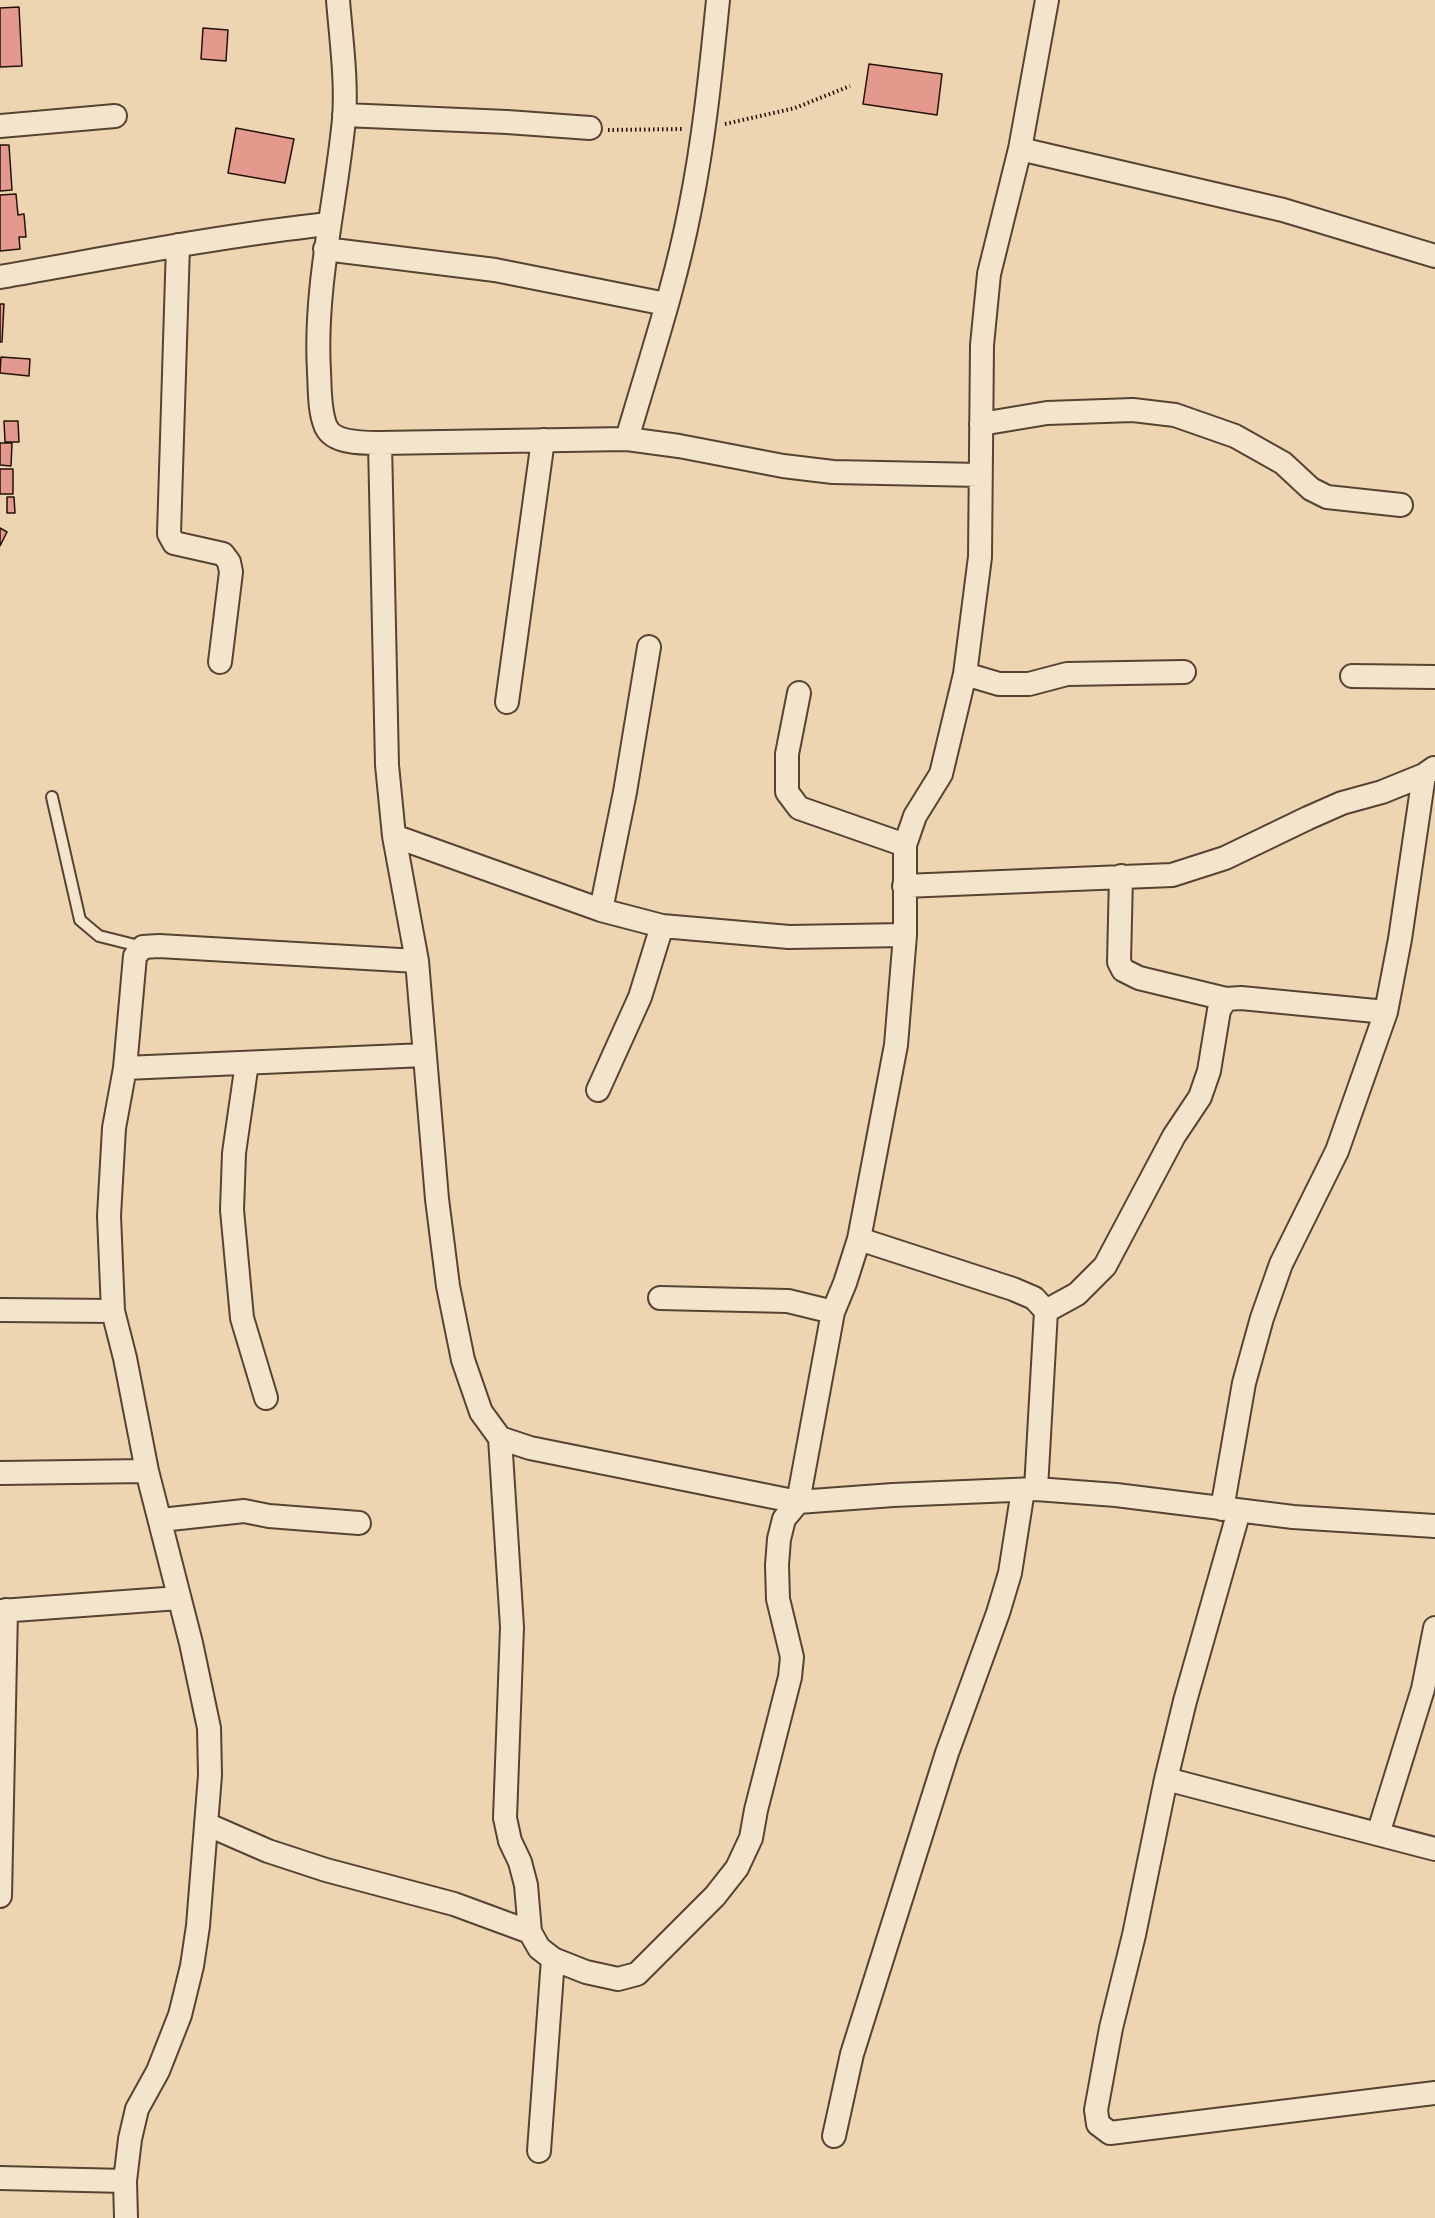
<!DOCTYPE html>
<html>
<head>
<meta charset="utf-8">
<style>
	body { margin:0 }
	canvas { display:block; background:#eed5b1 }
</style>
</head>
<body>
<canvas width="1435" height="2218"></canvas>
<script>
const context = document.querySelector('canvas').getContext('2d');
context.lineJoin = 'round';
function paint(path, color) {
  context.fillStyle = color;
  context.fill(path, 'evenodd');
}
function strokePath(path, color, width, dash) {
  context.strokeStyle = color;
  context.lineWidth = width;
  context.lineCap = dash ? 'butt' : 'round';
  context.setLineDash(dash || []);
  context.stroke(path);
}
const building = new Path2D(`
	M19,7L22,66L0,67V8Z
	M203,28L228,30L226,61L201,59Z
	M869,64L942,74L937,115L863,104Z
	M236,128L294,139L285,183L228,173Z
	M0,145H9L12,190L0,191Z
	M16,194L18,215L24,214L26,237H19L20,249L0,251V195Z
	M0,304H4L2,342H0Z
	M1,357L30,359L29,376L0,373Z
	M4,421H18L19,442H5Z
	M0,443H12L11,466L0,465Z
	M0,469H13V494H0Z
	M7,497H14L15,513H7Z
	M0,528L7,532L0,546Z`);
paint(building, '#e3998b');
strokePath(building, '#24120a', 1.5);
const lane = new Path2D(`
	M52,797L80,920L99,936L143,947`);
const street = new Path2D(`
	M338,0C341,38 347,81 344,119C336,203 314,287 319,372C320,389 319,411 326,427C334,444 365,443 380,443L627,439L679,446L783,466L833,472L980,475
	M344,115L507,122L590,128
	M0,126L115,116
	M1020,149L1283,210L1435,256
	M178,245L169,534L174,543L223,554L229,562L231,572L220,662
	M325,249L495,270L666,304
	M0,277C109,258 218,236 328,224
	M981,424L1047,413L1133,410L1175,415L1235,436L1283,463L1311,489L1327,497L1401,505
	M627,439C649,363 675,287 690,209C704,140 711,70 718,0
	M380,443L387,765L394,836L417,961L437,1199L448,1286L463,1360L481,1412L500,1438L530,1448L798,1502L893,1495L1036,1489L1116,1495L1293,1517L1435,1526
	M965,674L999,684H1029L1067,674L1184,672
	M1352,676L1435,677
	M799,693L787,754V792L799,808L905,845
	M507,702L543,440
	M394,836L601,910L662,926L789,937L905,935
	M1121,876L1119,962L1123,970L1139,978L1226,999
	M904,886L1172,875L1225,858L1308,818L1342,803L1382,792L1424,775L1434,768
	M601,910L625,792L649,647
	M247,1063L234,1153L232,1210L242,1318L266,1398
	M125,1068L425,1055
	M598,1090L640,997L662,926
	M859,1239L1013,1289L1034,1298L1046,1311L1036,1489
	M660,1298L788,1301L833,1312
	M0,1310L113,1311L125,1358L147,1471L191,1643L209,1728L210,1775L198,1926L192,1966L180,2015L158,2071L137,2109L130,2139L125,2181L126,2218
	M113,1311L109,1216L114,1128L125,1068L135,956L143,947L159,946L417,961
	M1046,1311L1077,1294L1105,1266L1174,1136L1200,1097L1209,1071L1219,1010L1226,999L1241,998L1386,1012
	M500,1438L512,1627L505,1818L510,1841L520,1862L526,1885L530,1932L539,1948L553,1959L586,1972L618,1979L637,1974L715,1896L737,1868L751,1838L756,1810L790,1677L792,1657L778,1599L777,1565L779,1539L784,1519L798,1502L833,1312L845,1283L859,1239L896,1045L905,935V845L915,816L941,774L965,674L980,557L982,345L989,274L1020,149L1047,0
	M0,1473L147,1471
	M1222,1509L1244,1383L1262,1318L1281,1264L1337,1151L1386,1012L1400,939L1424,775
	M1239,1511L1185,1701L1166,1779L1134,1935L1111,2028L1096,2110L1098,2124L1110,2133L1435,2093
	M161,1520L244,1511L269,1516L359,1523
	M0,1611L179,1598
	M1166,1779L1435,1849
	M206,1824L268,1851L326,1870L454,1904L530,1932
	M1378,1834L1423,1689L1435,1628
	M0,1896L6,1610
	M834,2136L852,2054L947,1753L998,1613L1010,1573L1023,1490
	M539,2151L553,1959
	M0,2178L125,2181`);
strokePath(lane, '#564334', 14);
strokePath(street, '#564334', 26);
strokePath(new Path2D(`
	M725,124L795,108L850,86
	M608,130L682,129`), '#24120a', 4, [1.5, 3]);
strokePath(lane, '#f4e4cc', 10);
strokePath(street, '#f4e4cc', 22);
</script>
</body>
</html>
